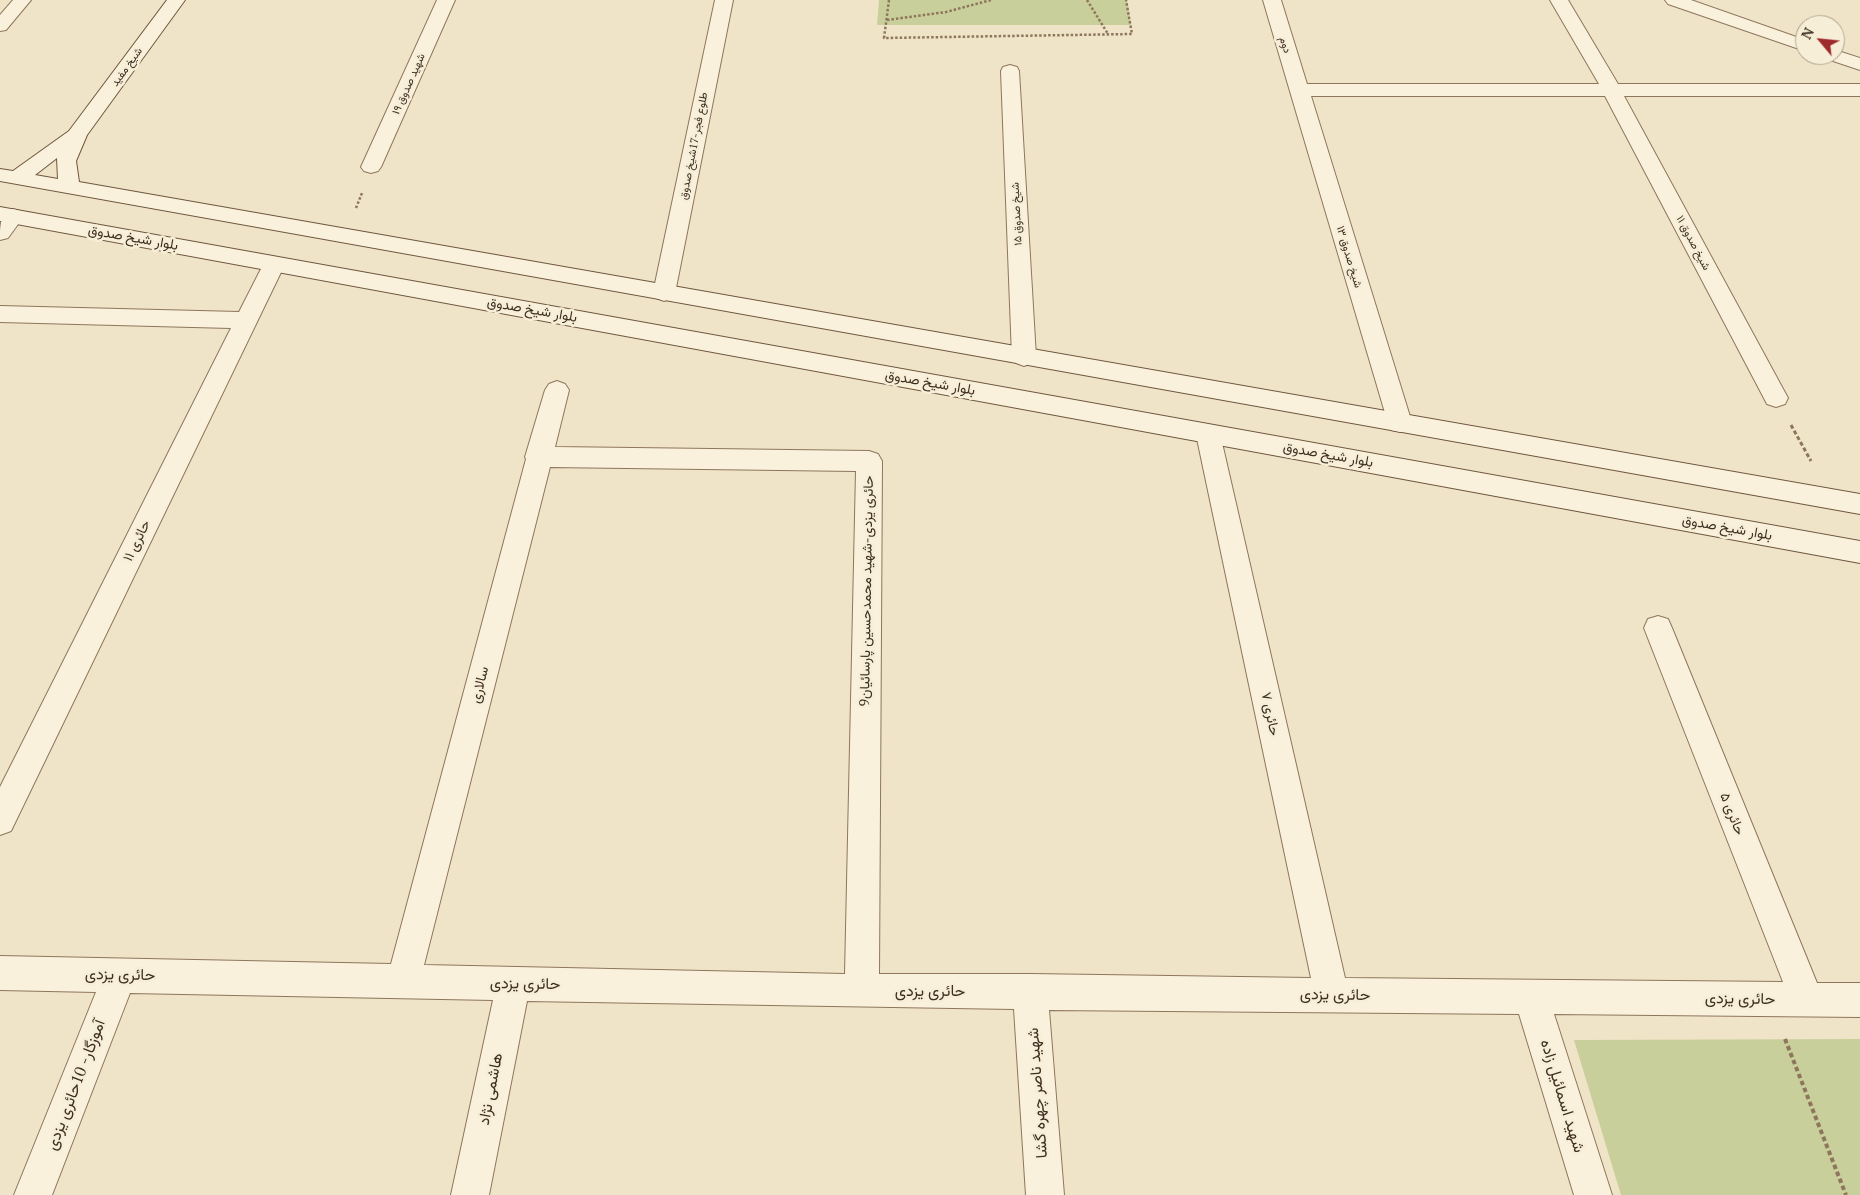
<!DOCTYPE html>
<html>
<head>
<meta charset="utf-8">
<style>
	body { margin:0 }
	#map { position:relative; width:1860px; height:1195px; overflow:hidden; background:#f0e4c8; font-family:"PT Serif",serif }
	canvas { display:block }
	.north { position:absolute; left:1795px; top:15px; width:50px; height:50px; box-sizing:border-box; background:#f7eed8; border:1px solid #ada18e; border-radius:50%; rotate:298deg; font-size:14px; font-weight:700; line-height:20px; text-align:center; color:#3d2e20 }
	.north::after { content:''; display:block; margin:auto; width:18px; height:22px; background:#9e2a2b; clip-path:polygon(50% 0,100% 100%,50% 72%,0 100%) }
</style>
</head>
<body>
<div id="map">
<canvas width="1860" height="1195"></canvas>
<div class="north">N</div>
</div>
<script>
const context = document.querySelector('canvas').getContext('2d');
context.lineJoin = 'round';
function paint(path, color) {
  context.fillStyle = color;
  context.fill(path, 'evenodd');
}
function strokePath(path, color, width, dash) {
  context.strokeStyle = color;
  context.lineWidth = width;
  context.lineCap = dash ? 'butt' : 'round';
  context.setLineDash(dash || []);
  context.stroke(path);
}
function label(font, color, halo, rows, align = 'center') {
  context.font = font + ' "PT Serif",Vazirmatn,serif';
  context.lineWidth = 5;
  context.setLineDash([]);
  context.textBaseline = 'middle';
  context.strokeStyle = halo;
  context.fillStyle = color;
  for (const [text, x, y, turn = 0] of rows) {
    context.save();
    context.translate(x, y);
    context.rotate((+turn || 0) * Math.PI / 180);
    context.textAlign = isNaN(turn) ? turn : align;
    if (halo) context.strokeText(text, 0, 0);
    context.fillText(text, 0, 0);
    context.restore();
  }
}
paint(new Path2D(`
	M879,0H1127L1131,25H877Z
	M1860,1039V1195H1621L1574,1040Z`), '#c9cf9b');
const street = new Path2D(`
	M13,0H31L6,30L0,31V15Z
	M437,0H455L381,167L378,171L371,173L364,171L361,167Z
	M715,0H733L675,293L672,298L664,301L656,298L653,293Z
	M1263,0H1281L1307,84H1599L1550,0H1568L1618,84H1860V96H1624L1788,398L1785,404L1776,407L1767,404L1605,96H1311L1412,423L1409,430L1400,432L1391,430L1388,423Z
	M1665,0H1691L1805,40V51L1668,4Z
	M1835,50L1860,58V70L1827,59L1825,55H1835Z
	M1010,65L1017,67L1019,71L1036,357L1032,363L1024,366L1016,363L1012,357L1001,71L1003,67Z
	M13,209L20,211L24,216L8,238L0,240C0,226 0,213 13,209Z
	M274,257L282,259L285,264L11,831L0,835V787L231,328L0,322V306L239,312L266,259Z
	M557,381L565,384L569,390L555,447L869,451L878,454L882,461L879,974H1030L1311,978L1196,434L1199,427L1208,425L1217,427L1220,434L1345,978L1783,982L1644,628L1648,619L1658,616L1668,619L1672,628L1817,983H1860V1017L1554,1014L1612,1195H1574L1519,1014L1049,1010L1064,1195H1026L1014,1009L527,1001L489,1195H451L493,1000L130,993L52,1195H14L96,992L0,990V956L391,964L526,459L525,457L545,390L549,384ZM550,467L856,471L845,974L424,965Z`);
const secondary = new Path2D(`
	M167,0H185L87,135L76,161L79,182L1860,494V514L0,181V169L13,171L69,131ZM57,158L58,179L35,175Z
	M0,207L1860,541V563L0,221Z`);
strokePath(street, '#8d765c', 2);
strokePath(secondary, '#6f573f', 2);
strokePath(new Path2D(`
	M889,0L884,38L1132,34L1126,0
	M1087,0L1108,34
	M887,20L946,12L991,0
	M356,208L362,193`), '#8d765c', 2.5, [2.5, 2]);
strokePath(new Path2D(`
	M1791,425L1811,461`), '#8d765c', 3, [4, 2.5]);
strokePath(new Path2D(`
	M1785,1039L1846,1195`), '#8d765c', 4, [4.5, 3]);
paint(street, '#faf1dc');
paint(secondary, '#faf1dc');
label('11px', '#3d2e20', '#f7eed8', [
	["دوم",1285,45,73],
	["شیخ مفید",127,67,-54],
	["شهید صدوق ۱۹",409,84,-66],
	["طلوع فجر-17شیخ صدوق",694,146,-79],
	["شیخ صدوق ۱۵",1017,214,-93],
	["شیخ صدوق ۱۱",1693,243,62],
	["شیخ صدوق ۱۳",1349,257,73]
]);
label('14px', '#3d2e20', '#f7eed8', [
	["بلوار شیخ صدوق",133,238,10],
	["بلوار شیخ صدوق",532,310,10],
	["بلوار شیخ صدوق",930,383,10],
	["بلوار شیخ صدوق",1328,455,10],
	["بلوار شیخ صدوق",1727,528,10],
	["حائری ۱۱",137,541,-64],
	["9حائری یزدی-شهید محمدحسین پارسائیان",867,591,-89],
	["سالاری",480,685,-76],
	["حائری ۷",1270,714,78],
	["حائری ۵",1732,814,68]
]);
label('16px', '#3d2e20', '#f7eed8', [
	["حائری یزدی",120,975,1],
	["حائری یزدی",525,984,1],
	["حائری یزدی",930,991],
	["حائری یزدی",1335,995,1],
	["حائری یزدی",1740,999,1],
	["آموزگار- 10حائری یزدی",76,1085,-69],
	["هاشمی نژاد",491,1089,-79],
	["شهید ناصر چهره گشا",1038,1093,-94],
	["شهید اسمائیل زاده",1562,1096,73]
]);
</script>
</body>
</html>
